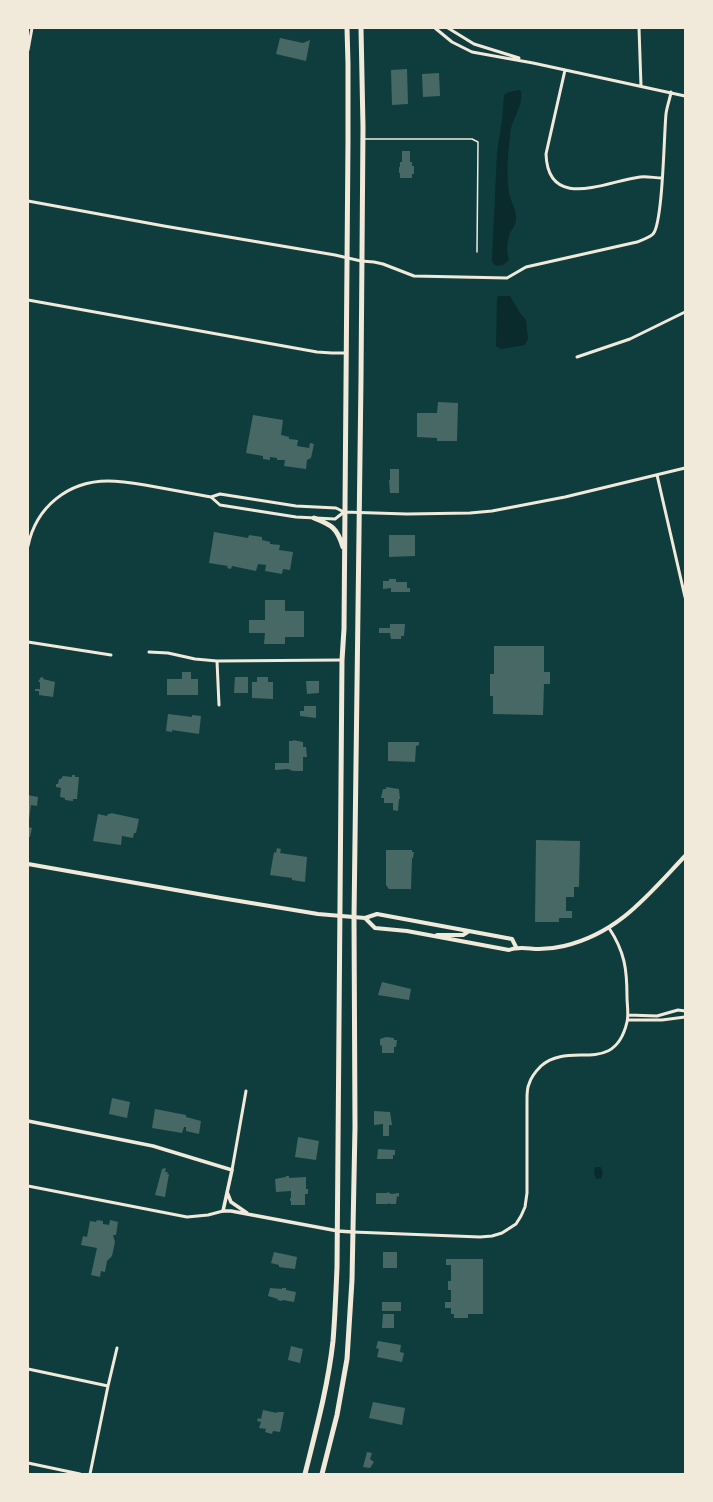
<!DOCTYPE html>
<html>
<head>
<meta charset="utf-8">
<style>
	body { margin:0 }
	#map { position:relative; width:713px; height:1502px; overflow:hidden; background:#0f3d3e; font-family:Signika,sans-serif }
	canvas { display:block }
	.frame { position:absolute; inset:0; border:29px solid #f1e9da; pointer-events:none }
</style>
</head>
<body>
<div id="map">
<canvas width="713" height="1502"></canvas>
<div class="frame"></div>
</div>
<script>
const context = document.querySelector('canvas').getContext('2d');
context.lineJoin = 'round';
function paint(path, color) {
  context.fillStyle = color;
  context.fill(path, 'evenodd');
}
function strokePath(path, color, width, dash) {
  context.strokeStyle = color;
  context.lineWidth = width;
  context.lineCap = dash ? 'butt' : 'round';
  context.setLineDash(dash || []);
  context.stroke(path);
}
paint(new Path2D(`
	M519,90L521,91C524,105 511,120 510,135C508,154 506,174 509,193C511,203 517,210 516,219C516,225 513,228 510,233C507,241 506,252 509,260L503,265L496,266L492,262V259L497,152L502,121L504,95L509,92Z
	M498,296H510L520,313L526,320L528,339L525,345L501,349L496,346L497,298Z
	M595,1167H601L603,1174L602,1175V1178L596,1179L595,1175H594Z`), '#0a2a2b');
paint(new Path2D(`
	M280,38L303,43L310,40L306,61L276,54Z
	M407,69L408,104L392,105L391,70Z
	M439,73L440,96L423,97L422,74Z
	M402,151H410V162H412V166H414V174H412V178H400V173H399V167H400V162H402Z
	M438,402L458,403L457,441H437V438L417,437V413H437Z
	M253,415L283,420L281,435L289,437V439L298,440L297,446L309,448L310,443L314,444L311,458L307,460L306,469L284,466L285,460H277V458L270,457V460L263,459V456L246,453Z
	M390,469H399V493H390L389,480H390Z
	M214,532L248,538L249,535L262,537V540L270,542V544L280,545L279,550L293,552L290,570L283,569L282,574L265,571L266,565L258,564L256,571L232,566L231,569L227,568L228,566L209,563Z
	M389,535H415V556L389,557Z
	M389,579H396V582H407V588H410V592H391V588L383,589V581H389Z
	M265,600H285V611H304V637H285V644H264L265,633H249V620H265Z
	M390,624H405L404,636H401V639H391L390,633H379V628H390Z
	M494,646H544V672H550V684H544L543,715L493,714V696H490V674H494Z
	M182,672H191V679H198V695H167V679H182Z
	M41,677L44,678L43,679L55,682L53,697L39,695V691H35V689H40V682H38Z
	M235,677H248V693H234Z
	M257,677H268V682H273V699L252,698V682H257Z
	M306,681H319V693L307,694Z
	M304,706H316V718L300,716V711H304Z
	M168,714L192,717V715L201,716L199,734L172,730V732L166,731Z
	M293,740L303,742V747H306L307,757H303V771H293L288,769L275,770V763H289V741H293Z
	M388,742H419V745L416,746L415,762L388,761Z
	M72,775H75V777H79L77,799H73V801L65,800V798L60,797L61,788L56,787V784H58L59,779H61L63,776L72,777Z
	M386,787L399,789L400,799H399L398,811L393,810V803H384V798H381L383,789H386Z
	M28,795L38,797L37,806L31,805L29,820Z
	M111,813L139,819L136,833H134L133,838L122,836L121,845L93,841L98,814L107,816L108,814H110Z
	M28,827L32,828L30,837H28Z
	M536,840L580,841L579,887H574V897H566V911H572V918H559V922H535Z
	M277,848L281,849L280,853L307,857L305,882L292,880V878L270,875L274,852L276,853Z
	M386,850H412V852H414L413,858H412L411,889H389L386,885Z
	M382,982L411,989L409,1000L378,995Z
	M386,1037L394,1038V1040H397L396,1047H394V1053H382V1046L380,1045V1039Z
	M112,1098L130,1102L127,1118L109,1114Z
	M155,1109L186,1115V1117L201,1121L199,1134L186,1131V1127H184L182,1133L152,1128Z
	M374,1111L390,1112L392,1125H389V1136H383V1124L374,1125Z
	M298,1137L319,1141L316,1160L295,1157Z
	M378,1149L395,1150V1155H393V1159H377Z
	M166,1168L165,1172H168L167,1174H169L165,1197L155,1195L162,1169Z
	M286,1176H289V1178L306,1177V1189H308V1194H305V1205H291V1201H290V1198H291V1191L276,1192L275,1179L286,1177Z
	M388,1192L391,1194L399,1193V1197L397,1196L396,1204H390L389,1203L388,1204H376V1193H387Z
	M97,1220L103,1221V1224L109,1225L110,1220L118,1222L116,1235H113L115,1242L112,1256L107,1261L105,1272L101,1271L100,1277L91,1275L97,1248L81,1245L83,1236L87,1237L90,1221L96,1222Z
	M274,1252L297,1257L295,1269L279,1267V1265L271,1263Z
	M383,1252H397V1268H383Z
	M446,1259H483V1314H468V1318H454V1314H451V1308H445V1302H451V1290H448V1281H451V1265H446Z
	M270,1288L282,1289V1288H286V1290L296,1292L294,1302L283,1300L282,1301L277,1300L278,1299L268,1296Z
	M382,1302H401V1311H382Z
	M383,1314H394V1328H382Z
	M378,1341L401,1345L400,1352L404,1353L402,1362L377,1357L379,1349L376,1348Z
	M291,1346L303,1349L300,1363L288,1360Z
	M373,1402L405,1408L402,1425L369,1418Z
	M263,1410L277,1413V1412H284L280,1432L273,1431L272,1434L265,1432L266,1429L259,1428L261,1422L257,1421L258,1418L261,1419Z
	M367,1452L372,1453L370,1459L374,1462L370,1468L363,1467Z`), '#486865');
strokePath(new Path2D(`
	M364,139H472L478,142L477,252`), '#f1e9da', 1.5);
strokePath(new Path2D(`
	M435,28L452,42L472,52L533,63L685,96
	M448,28L474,44L519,58
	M639,28L641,86
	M28,50L32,28
	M565,70L546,154C548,212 607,181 640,177C647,176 655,178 662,178
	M28,201L164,226L335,255L361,261L374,262L383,264L414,276L507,278L526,267L637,242C642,240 649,238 653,234C663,223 664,133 666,114C667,106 670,99 671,92
	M28,300L317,352L332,353H346
	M577,357L630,339L685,312
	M657,475L685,597
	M211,497L220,505L296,517L335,519L344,512
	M28,546C36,507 68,481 108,481C121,481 133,483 145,485C167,489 189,493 211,497L220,494L296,506L336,508L344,512L407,514L470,513L492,511L565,497L685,468
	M28,642L111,655
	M149,652L168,653L195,659L217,661L342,660
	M217,661L219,705
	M628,1015L657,1016L678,1010L685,1011
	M628,1020H662L685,1017
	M232,1170L246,1091
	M28,1186L187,1217L208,1215L223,1211
	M353,1232L480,1237L492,1236L502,1233L516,1224L521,1216L525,1207L527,1193V1099C527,1094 527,1088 529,1084C531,1077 536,1071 541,1066C570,1040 614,1077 627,1022C629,1014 627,1005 627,997C627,970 625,952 609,928
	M28,1369L108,1386
	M28,1463L80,1474
	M90,1474L108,1386L117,1348`), '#f1e9da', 3);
strokePath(new Path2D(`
	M28,1121L153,1146L232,1170L223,1211H231L338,1231L353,1232
	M227,1192L231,1202L247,1213`), '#f1e9da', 3.5);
strokePath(new Path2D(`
	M28,864L221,898L318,914L365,918L377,914L512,939L516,947
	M365,918L375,928L407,931L509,950C519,946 529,949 539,949C547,949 556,948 564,946C619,933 648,895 685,856
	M437,935H463L469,931`), '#f1e9da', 4);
strokePath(new Path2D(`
	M314,518C332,525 337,528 343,547
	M305,1474C316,1430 328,1386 333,1341C335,1317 336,1292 337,1267L342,660L344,629L348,141V64L347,28
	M322,1474L337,1415L347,1359L352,1280L355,1127L354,917L361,379L363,127L361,28`), '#f1e9da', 5);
</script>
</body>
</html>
